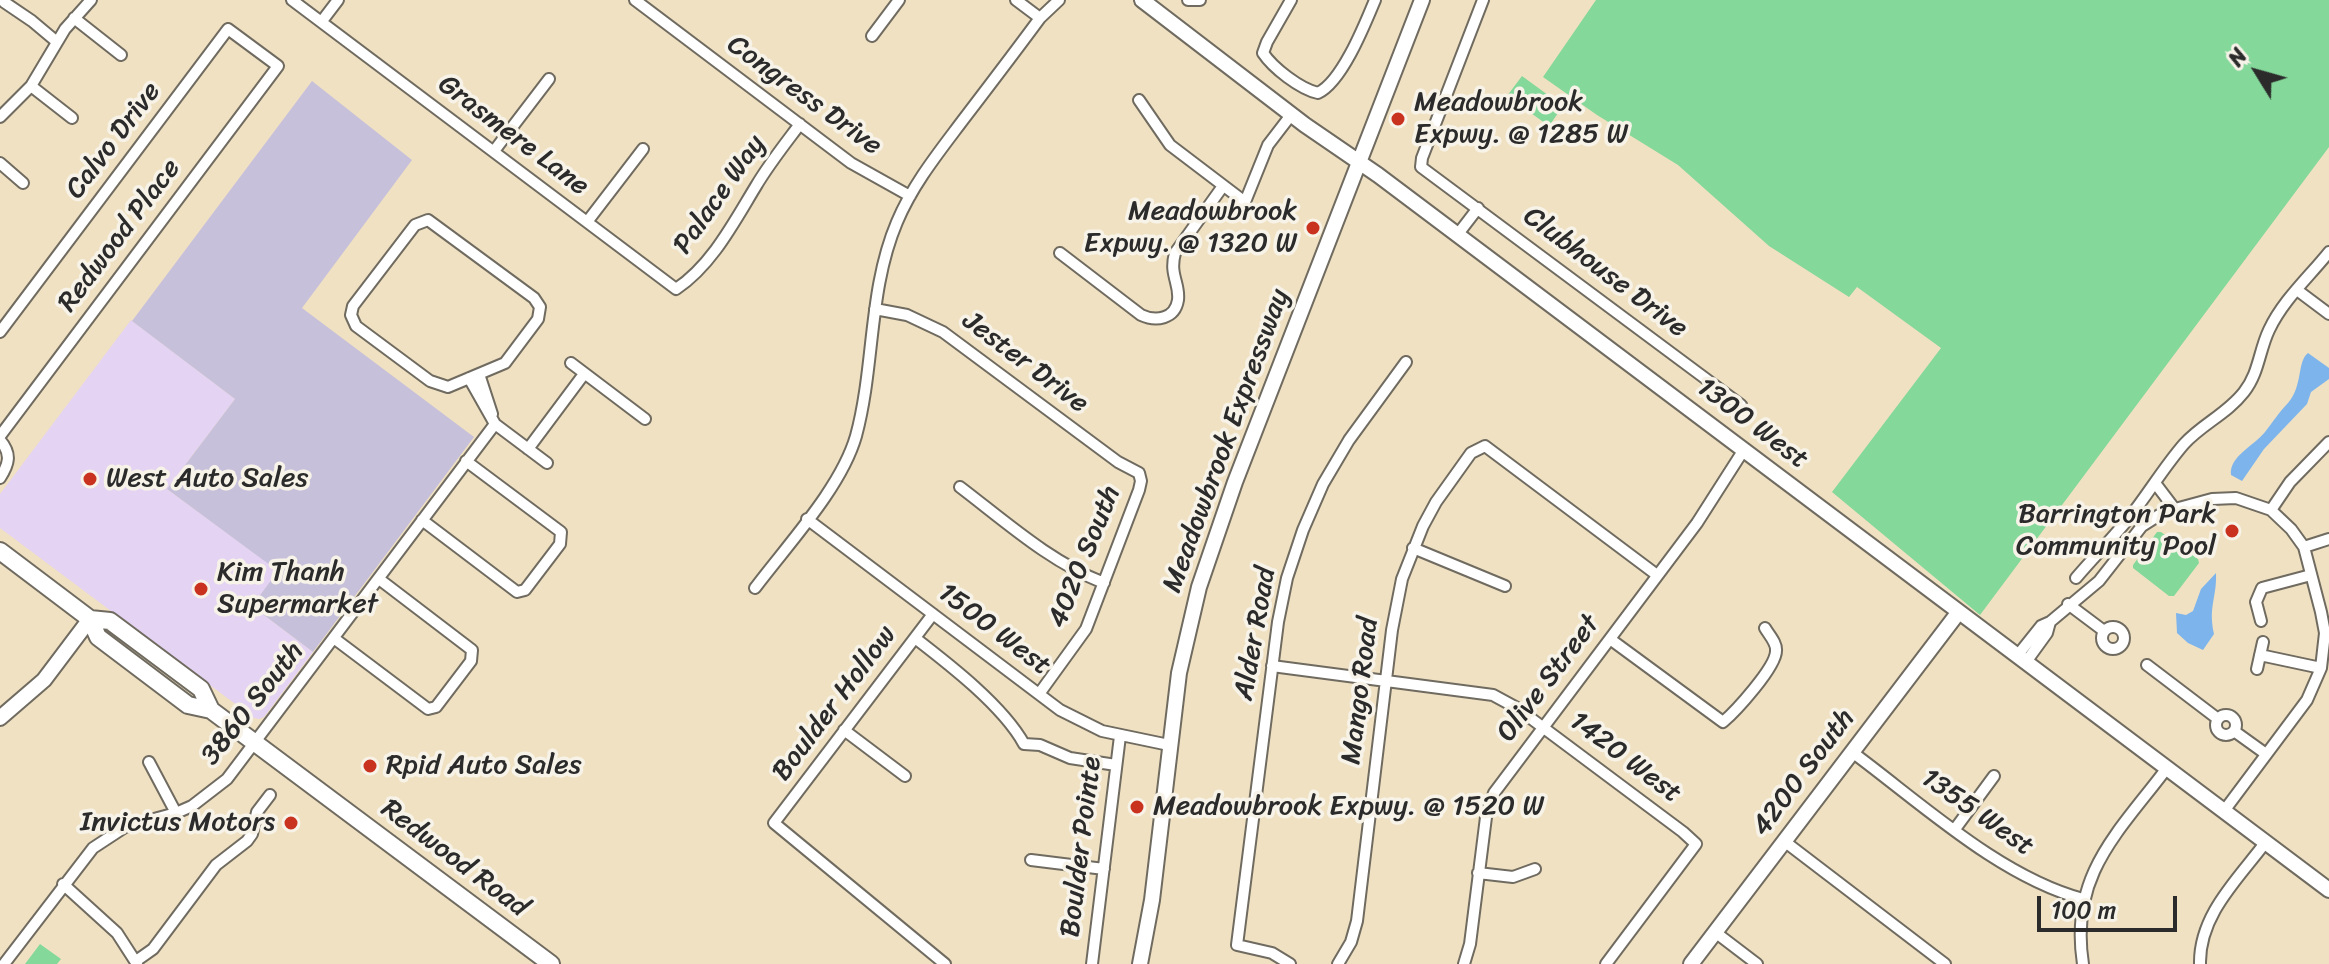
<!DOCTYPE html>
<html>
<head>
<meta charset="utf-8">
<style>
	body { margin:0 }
	#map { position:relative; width:2329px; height:964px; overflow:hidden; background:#f0e1c2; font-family:Sriracha,sans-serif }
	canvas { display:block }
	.north { position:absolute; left:2217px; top:32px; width:80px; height:80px; -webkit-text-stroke:6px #f7f3e8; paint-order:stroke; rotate:307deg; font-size:22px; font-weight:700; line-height:32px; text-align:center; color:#2b2b2b }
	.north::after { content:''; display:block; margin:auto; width:28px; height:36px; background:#2b2b2b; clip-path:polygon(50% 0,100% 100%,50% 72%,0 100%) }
	.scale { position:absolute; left:2037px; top:896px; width:140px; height:36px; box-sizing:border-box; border:4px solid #2b2b2b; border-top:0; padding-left:10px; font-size:24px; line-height:28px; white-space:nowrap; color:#2b2b2b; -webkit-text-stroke:6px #f7f3e8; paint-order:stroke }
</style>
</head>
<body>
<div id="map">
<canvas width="2329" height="964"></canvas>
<div class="north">N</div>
<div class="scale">100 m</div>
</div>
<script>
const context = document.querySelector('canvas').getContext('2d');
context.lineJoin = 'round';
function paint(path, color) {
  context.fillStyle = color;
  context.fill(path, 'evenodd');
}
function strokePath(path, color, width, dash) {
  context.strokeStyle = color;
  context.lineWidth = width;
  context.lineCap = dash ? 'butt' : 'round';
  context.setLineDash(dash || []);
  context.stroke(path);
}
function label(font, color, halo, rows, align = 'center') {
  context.font = font + ' Sriracha,sans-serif';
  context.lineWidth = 7;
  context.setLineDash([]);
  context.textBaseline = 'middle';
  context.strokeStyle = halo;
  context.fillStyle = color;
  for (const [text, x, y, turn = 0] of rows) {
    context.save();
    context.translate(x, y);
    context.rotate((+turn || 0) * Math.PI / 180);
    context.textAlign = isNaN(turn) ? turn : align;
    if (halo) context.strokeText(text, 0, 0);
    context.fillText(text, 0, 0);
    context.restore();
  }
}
paint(new Path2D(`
	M131,320L235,399L167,489L279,571L252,606L313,652L264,717L259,719L254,718L0,528V494Z`), '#e4d3f2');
paint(new Path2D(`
	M312,81L412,160L302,308L474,437L313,652L252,606L278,571L167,489L235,399L132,321Z`), '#c6c0da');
paint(new Path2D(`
	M1596,0H2329V147L1980,615L1832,492L1941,348L1857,287L1849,297L1769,246L1678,165L1597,115L1543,77Z
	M1522,76L1563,106L1549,126L1507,96Z
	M2157,532H2161L2198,559L2199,563L2174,596H2169L2133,568V565Z
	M40,944L61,959L57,964H25Z`), '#84d89a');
paint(new Path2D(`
	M2308,353L2329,368V379L2311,392L2307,404L2264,449L2242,481L2231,475C2229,456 2254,446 2265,432C2273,422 2279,412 2288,403C2303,386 2297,361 2308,353Z
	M2216,573C2217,598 2208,606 2214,634L2203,650L2188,643L2177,633L2176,613L2186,615L2193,611L2201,589Z`), '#7eb4ec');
const street = new Path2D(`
	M292,0L676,289C712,265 734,222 756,186C769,164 785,144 800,124
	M635,0L851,163L910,196
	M1016,0L1040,18
	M1188,0H1200
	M1291,0L1267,42L1263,53C1273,68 1300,89 1318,93C1342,82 1365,24 1375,0
	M1483,0L1422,158L1421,167L1741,405
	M4,2L32,21L57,42
	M74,18L121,55
	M322,21L338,0
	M872,36L899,0
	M31,86L72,118
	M1139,100L1170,145L1245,202L1268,145L1291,115
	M0,117L31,86L65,29L91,0
	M494,151L549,79
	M0,163L23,183
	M428,220L534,298L540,307L538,319L505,363L448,387L430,381L356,326L351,315L353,306L415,225Z
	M587,222L643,149
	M1458,234L1478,208
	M1060,253L1141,315C1156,322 1175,319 1178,300C1180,283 1169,275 1175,253L1223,186
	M2297,290L2329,314
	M875,309L907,315L943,332L1118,462L1139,473L1141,481L1139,490L1086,629L1039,694
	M0,332L228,29L278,66L0,436
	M571,363L645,419
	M479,374L492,414
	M469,378L495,424L547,463
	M0,440C12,454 9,464 0,478
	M528,449L584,374
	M2155,483L2174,508
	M960,487C1006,522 1050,562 1104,583
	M2271,510L2290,482L2329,442
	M807,519L1060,710L1102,731L1169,745
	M422,520L517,592L525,590L560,544L561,532L466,461
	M2304,547L2329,539
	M1413,548L1505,586
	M2076,578C2093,558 2112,539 2129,518C2148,494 2164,467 2184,444C2202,424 2227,414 2244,392C2259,373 2259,351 2269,330C2283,300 2309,277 2329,252
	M755,588C788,544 841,488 856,436C875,366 868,290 897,222C913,184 939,152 963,120C989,86 1015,52 1040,18L1059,0
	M2068,604L2104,631
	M933,614L774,823L945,964
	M2261,621L2256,602L2262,588L2311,575
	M2102 638a11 11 0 1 1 22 0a11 11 0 1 1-22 0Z
	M915,638C950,665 1003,706 1024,744L1040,745L1070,758L1116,765
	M335,639L428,709L436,707L471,661L472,650L379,579
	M1610,639L1723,722C1736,711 1776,667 1776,651C1777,643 1769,635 1765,628
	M2260,655L2321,668
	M2017,656L2041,626L2050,622L2099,581L2142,526L2164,512L2212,499L2236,498L2271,510L2291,529L2304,547L2321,612L2325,633L2321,668L2307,700L2224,811
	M2026,662L2047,633L2050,622
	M2147,665L2218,719
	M1272,666L1493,695L1517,708L1683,832L1696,844L1606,964
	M2257,669L2263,642
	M2216 725a10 10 0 1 1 20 0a10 10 0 1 1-20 0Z
	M844,730L905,776
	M2234,731L2266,754
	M1852,752C1921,803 2000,877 2083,899
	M149,762L176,813
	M1955,829L1994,776
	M1784,841L1945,964
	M1031,860L1104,869
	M1478,873L1513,877L1535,869
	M63,884L117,933L137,964
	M1715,932L1757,964
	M136,961L153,949L216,865L247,841L252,834L257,812L270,795
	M4,964L93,848L125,827L176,813L192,806L227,779L495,424
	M1092,964L1120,736
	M1290,964L1272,953L1237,945L1278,622L1287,578L1303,530L1323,484L1349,440L1406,362
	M1338,964L1351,942L1357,921L1392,630L1402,579L1423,526L1436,502L1471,453L1485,446L1657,575
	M1464,964L1470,944L1486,817L1494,793L1697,523L1743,451
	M2083,964C2069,875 2118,833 2167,768
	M2200,964C2199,915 2238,879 2265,843`);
const secondary = new Path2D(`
	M1142,0L1305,125L1378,175L2329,890
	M0,718L44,680L90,619
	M1140,964L1152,900L1179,673L1199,587L1235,482L1422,0
	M1691,964L1958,613`);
const primary = new Path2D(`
	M0,551L90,619L110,621L201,689L211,710
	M90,619L98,637L188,705L211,710L551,964`);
strokePath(street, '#706b60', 14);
strokePath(secondary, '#706b60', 18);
strokePath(primary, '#706b60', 20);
strokePath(street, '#fff', 10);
strokePath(secondary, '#fff', 14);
strokePath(primary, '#fff', 16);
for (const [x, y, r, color] of [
	[1398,119,8,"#c8321e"],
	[1313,228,8,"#c8321e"],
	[90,479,8,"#c8321e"],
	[2232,531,8,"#c8321e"],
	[201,589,8,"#c8321e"],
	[370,766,8,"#c8321e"],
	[1137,807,8,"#c8321e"],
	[291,823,8,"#c8321e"]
]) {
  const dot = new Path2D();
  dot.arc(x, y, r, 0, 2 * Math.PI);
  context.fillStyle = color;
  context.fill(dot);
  strokePath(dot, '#f7f3e8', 3);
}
label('28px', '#2b2b2b', '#f7f3e8', [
	["Congress Drive",804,96,36],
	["Grasmere Lane",513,136,37],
	["Calvo Drive",114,141,-53],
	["Palace Way",720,195,-55],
	["Redwood Place",120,236,-53],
	["Clubhouse Drive",1605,273,37],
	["Jester Drive",1025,363,37],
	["1300 West",1752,424,37],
	["Meadowbrook Expressway",1227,441,-70],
	["4020 South",1085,557,-68],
	["1500 West",994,630,37],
	["Alder Road",1256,634,-80],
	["Olive Street",1549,679,-53],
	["Mango Road",1361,691,-83],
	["3860 South",253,704,-52],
	["Boulder Hollow",835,704,-53],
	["1420 West",1625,758,37],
	["4200 South",1804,773,-53],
	["1355 West",1977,813,35],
	["Boulder Pointe",1082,847,-83],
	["Redwood Road",454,859,37]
]);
label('28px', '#2b2b2b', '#f7f3e8', [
	["Meadowbrook",1414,103],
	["Expwy. @ 1285 W",1414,135],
	["Meadowbrook",1297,212,"right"],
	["Expwy. @ 1320 W",1297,244,"right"],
	["West Auto Sales",106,479],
	["Barrington Park",2216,515,"right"],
	["Community Pool",2216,547,"right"],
	["Kim Thanh",217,573],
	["Supermarket",217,605],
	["Rpid Auto Sales",386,766],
	["Meadowbrook Expwy. @ 1520 W",1153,807],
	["Invictus Motors",275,823,"right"]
], 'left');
</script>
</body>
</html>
